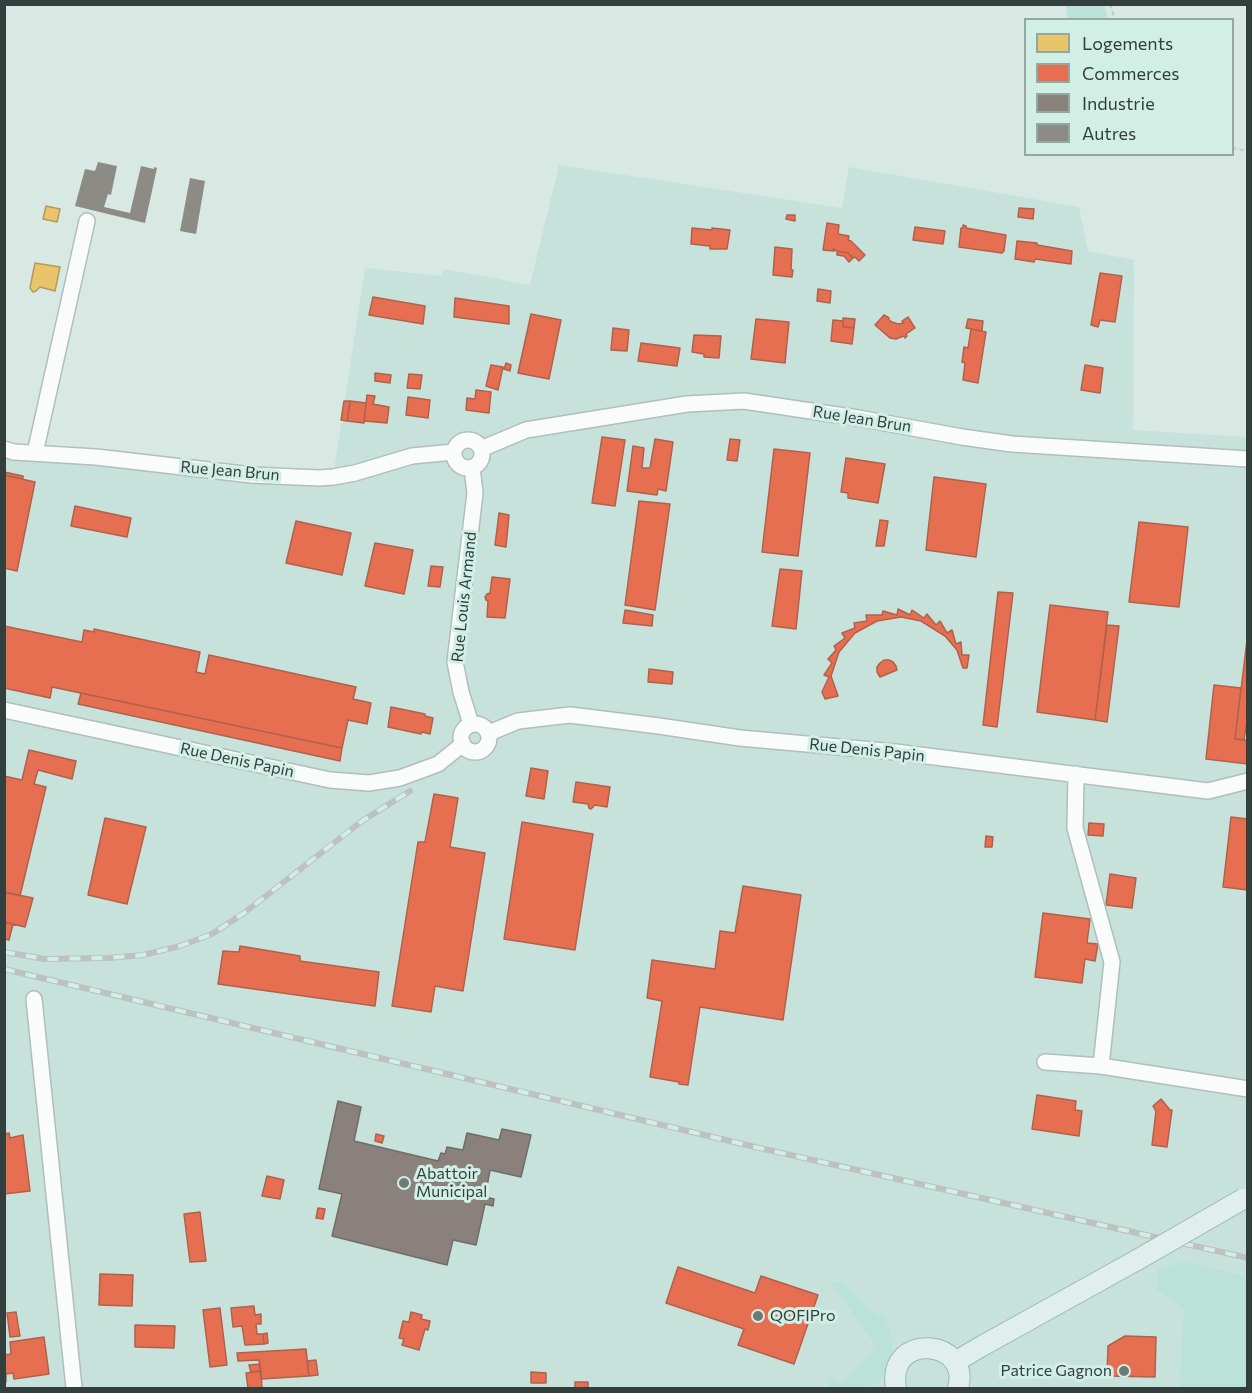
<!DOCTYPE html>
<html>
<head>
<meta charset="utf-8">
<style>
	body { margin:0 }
	#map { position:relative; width:1252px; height:1393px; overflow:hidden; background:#d8e9e3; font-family:Commissioner,sans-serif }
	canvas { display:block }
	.frame { position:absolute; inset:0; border:6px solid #333f3c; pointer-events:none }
	.legend { position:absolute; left:1024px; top:18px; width:210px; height:138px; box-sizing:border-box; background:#d2efe6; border:2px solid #92a9a2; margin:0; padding:8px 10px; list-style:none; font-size:18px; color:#333f3c }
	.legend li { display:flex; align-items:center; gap:12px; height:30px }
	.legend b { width:30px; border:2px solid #92a9a2 }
</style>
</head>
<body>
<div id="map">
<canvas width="1252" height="1393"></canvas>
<div class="frame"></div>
<ul class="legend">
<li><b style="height:16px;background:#e9c46a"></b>Logements</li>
<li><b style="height:16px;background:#e76f51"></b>Commerces</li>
<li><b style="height:16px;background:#8a817c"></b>Industrie</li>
<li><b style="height:16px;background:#8d8b85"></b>Autres</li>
</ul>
</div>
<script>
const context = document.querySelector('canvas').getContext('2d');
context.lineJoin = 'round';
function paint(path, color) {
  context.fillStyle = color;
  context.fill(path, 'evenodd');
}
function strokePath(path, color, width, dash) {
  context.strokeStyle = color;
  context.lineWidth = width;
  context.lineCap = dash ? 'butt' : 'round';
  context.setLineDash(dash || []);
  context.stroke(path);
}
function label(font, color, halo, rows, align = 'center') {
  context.font = font + ' Commissioner,sans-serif';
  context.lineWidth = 6;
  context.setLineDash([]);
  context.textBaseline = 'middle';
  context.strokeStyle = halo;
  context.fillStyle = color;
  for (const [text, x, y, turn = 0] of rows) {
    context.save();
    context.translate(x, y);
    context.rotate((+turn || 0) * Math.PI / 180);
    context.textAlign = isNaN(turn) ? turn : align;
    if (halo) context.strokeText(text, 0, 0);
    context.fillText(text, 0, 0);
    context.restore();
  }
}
paint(new Path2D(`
	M559,165L842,208L849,167L1079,207L1088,251L1134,260L1133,430L1247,437V1388H5L4,449L333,477L365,268L442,276L444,269L530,285Z`), '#c6e2da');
paint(new Path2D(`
	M1066,5H1104L1108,19H1068Z
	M1184,1262L1247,1277V1388H1180L1184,1308L1157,1290L1158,1269Z
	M843,1282L877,1317L883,1313L892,1339V1357L880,1381L869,1388H829L828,1376H830L839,1384L877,1347L831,1283Z`), '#bae2d7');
const homes = new Path2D(`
	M46,206L60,209L57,222L43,219Z
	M35,263L60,267L55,291L40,287L36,291L33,292L30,288Z`);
paint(homes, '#e9c46a');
strokePath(homes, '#b29c5c', 1.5);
const shops = new Path2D(`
	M1019,208L1034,209L1033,219L1018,217Z
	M787,215H795V221L786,219Z
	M827,223L839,225L838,234L849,236L848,240L851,241L865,255L859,261L855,257L853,258L848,253L837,251L833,249L834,251L823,250Z
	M963,225L966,226V228L1006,235L1004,251L1002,253L959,247L961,228H963Z
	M915,227L945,231L943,244L913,240Z
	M692,228L712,230V228L730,230L727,249H710V246L691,244Z
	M1017,241L1037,243V245L1072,251L1071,264L1035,259L1034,262L1015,259Z
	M775,247L792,249L791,270H793L792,277L773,275Z
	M837,251L848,253L853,258L849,262L844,256L837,255Z
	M1100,273L1122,276L1115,322L1100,320L1098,327L1091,325Z
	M818,289L831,291L830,303L817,301Z
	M373,297L425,306L423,324L369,315Z
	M455,298L509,306V324L454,317Z
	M531,314L561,320L549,379L518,373Z
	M884,315L889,318V320L892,322L898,324L904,323L902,321L908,317L915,328L906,334L907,336L905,338L904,336L896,339L890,338L875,325Z
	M843,318L855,319L854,328L843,327Z
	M756,319L789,322L785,363L751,359Z
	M968,319L983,321L982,331L966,328Z
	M833,320L843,321V327L854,328L852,344L831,341Z
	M613,328L629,330L627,351L611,350Z
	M971,329L986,332L978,383L963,380L965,363L962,362L964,347L968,348Z
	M694,335L721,336L719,358L704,357V354L692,352Z
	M641,343L680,348L677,366L638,361Z
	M506,363L511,365L510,371L504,369Z
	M491,365L503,367L498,390L486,386Z
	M1085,365L1103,368L1100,393L1081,390Z
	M375,373L391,375L390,383L375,381Z
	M409,374L422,375L420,389L407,388Z
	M476,390L491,392L489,413L466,410L467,398L475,399Z
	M367,395L375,396L373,404L389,407L387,423L364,421Z
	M408,397L430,400L428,418L406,415Z
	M344,401H350L347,421L341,420Z
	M350,401L366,403L364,423L347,421Z
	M602,437L625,440L615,506L592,503Z
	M655,439L673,442L666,491L658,489L657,495L627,491L633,446L644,448L642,468H650Z
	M730,439L740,440L737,461L727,460Z
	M774,449L810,453L798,556L762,552Z
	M846,458L885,464L878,503L848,498V493L841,492Z
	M4,472L23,476V479L4,475Z
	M4,475L35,482L17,571L4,568Z
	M934,477L986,484L976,557L926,550Z
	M639,501L670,504L655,610L625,605Z
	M75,506L131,518L127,537L71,526Z
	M499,513L509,515L506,547L495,545Z
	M880,520L888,521L884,546H876Z
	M296,521L351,533L342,575L286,563Z
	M1139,522L1188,527L1179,607L1129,602Z
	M375,543L413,550L404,594L365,586Z
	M431,566L443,567L440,587L428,586Z
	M780,569L802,571L796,629L772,626Z
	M492,577L510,579L505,618L487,617L488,601L486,600L485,597L487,594L490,593Z
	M998,592L1013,593L997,727L983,725Z
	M1050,605L1108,612L1095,720L1037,712Z
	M898,609L910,615L912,610L924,618L927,614L936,625L940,621L947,633L952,630L956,644L961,642L962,655H969L967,668H963L957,650L945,636L921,621L901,617L877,621L855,633L839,652L831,676L838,696L825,699L822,692L829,677L824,675L832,663L828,659L836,650L834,646L845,638L842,633L855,628L854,623L867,621L866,615H882L883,611L897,615Z
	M625,610L653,615L652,626L623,623Z
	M1107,625L1119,626L1107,722L1095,720Z
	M4,626L82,642L84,630L94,632V629L200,652L196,672L205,674L209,655L356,687L353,699L371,703L367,724L348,720L342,748L52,687L50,698L4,688Z
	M1248,632V715L1244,740L1235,739Z
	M884,660H889L893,662L896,666L897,670L880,677L877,672V667L880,663Z
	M649,669L673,672L672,684L648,682Z
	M1214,685L1241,688L1235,739L1248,740V764L1206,759Z
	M81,693L342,748L340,761L78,704Z
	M391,707L425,714V716L433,718L430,734L422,732L421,734L388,727Z
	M29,750L76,761L72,779L38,770L34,784L46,787L20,896L4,892V776L22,780Z
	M531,768L548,771L544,799L526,796Z
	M576,782L610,787L607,807L595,805L591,809L589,808L588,804L573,802Z
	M434,794L458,798L450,847L485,853L463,991L435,986L431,1012L392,1006L418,842H425Z
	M1231,817L1248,819V890L1223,887Z
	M105,818L146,827L127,904L88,895Z
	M522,822L593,834L575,950L504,939Z
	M1089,823L1104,824L1103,836L1088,835Z
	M986,836L993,837L992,847H985Z
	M1110,874L1136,878L1132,908L1106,905Z
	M743,886L801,895L783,1020L700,1007L688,1085L679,1084V1082L650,1077L662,1001L647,998L652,960L715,969L720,931L735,933Z
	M4,892L33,898L25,927L4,922Z
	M1043,913L1090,919L1087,943L1098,944L1095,961L1085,959L1082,983L1035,977Z
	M4,922L13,924L9,940L4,939Z
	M240,946L300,956V961L379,972L375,1006L218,984L223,951L239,952Z
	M1037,1095L1076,1101L1075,1110L1082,1111L1079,1136L1032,1129Z
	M1161,1099L1170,1110H1172L1167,1147L1152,1145L1156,1111L1153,1106Z
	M9,1133L10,1138L23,1135L30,1191L4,1194V1134Z
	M376,1134L384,1136L382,1143L375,1141Z
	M267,1176L284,1180L280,1199L262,1196Z
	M318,1208L325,1209L323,1219L316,1218Z
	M200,1212L206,1261L190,1262L184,1214Z
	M678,1267L755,1293L761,1276L818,1295L794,1364L738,1345L744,1329L666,1303Z
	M100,1274L133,1275L132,1306L99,1305Z
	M254,1306L255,1315L261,1314V1324H256L257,1334H263L264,1344L245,1345L242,1326L233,1327L231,1308Z
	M220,1308L227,1365L210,1367L203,1310Z
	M16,1312L20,1336L10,1337L7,1313Z
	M411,1312L422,1315L421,1319L430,1321L428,1330L425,1329L419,1350L402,1345L404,1339L399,1338L403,1321L409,1322Z
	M135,1325L175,1326L174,1348L135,1347Z
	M267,1333L268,1343L264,1344L263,1334Z
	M1125,1336L1156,1337L1155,1377L1107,1376L1108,1346Z
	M44,1337L49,1374L14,1379L13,1373L6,1374V1382H4V1355L11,1354L10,1342Z
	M306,1349L309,1376L261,1379L259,1360L238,1361L237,1353Z
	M316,1360L318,1375L309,1376L307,1361Z
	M260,1364L261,1371L251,1372L249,1365Z
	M261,1371L262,1388H248L246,1373Z
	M531,1372L546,1373V1383H531Z
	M575,1382H588V1388H575Z`);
paint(shops, '#e76f51');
strokePath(shops, '#b1614b', 1.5);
const industry = new Path2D(`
	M338,1101L361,1107L354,1141L438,1161L441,1153L445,1154L447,1147L463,1150L467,1133L499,1140L502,1129L531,1135L521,1177L490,1170L485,1197L494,1199L493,1206L485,1204L476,1245L453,1240L447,1265L332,1236L342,1194L319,1189Z`);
paint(industry, '#8a817c');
strokePath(industry, '#706d69', 1.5);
paint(new Path2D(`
	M98,162L117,166L111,195L108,194L104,207L130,213L141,166L154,169V167L157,168L145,223L75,206L85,169L95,171Z
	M190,178L205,181L196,234L180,231Z`), '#8d8b85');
const minor = new Path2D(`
	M454 454a14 14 0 1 1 28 0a14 14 0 1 1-28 0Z
	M4,449L14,452L96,457L252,475L319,478L333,477L355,473L412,456L454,452
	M481,449L526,430L687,404L744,401L858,418L962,437L1012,444L1248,459
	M35,453L87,221
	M4,710L330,780L369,783L400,778L438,764L463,744
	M471,724L461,692L455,662L475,493L472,468
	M461 738a14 14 0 1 1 28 0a14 14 0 1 1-28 0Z
	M489,733L518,721L570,715L659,726L740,738L895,752L1208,791L1248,781
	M1076,774L1075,828L1112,962L1101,1066
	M34,999L74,1388
	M1045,1062L1101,1066L1248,1089`);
const major = new Path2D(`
	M955,1362L982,1346L1137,1260
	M896,1388C886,1331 972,1339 958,1388`);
strokePath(minor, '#b1beba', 18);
strokePath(major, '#9cb8b2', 22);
strokePath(new Path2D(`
	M1110,4L1115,20
	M1232,148L1248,151`), '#c4cac8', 2, [4.5, 3]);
strokePath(minor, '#f9fcfb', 15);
strokePath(major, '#e0efec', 20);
const rail = new Path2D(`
	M4,952L45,959L108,958L143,955L180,946L212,934L244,913L362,821L410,791
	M4,969L755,1147L1248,1258`);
strokePath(rail, '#bdc1c0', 6);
strokePath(rail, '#d2efe6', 4, [11]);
const majorBridge = new Path2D(`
	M1137,1260L1243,1199`);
strokePath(majorBridge, '#9cb8b2', 22, []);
strokePath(majorBridge, '#e0efec', 20);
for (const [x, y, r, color] of [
	[404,1183,6,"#6d7a76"],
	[758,1316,6,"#6d7a76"],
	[1124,1371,6,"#6d7a76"]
]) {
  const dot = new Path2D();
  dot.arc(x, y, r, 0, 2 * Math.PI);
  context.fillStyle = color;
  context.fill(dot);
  strokePath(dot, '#d2efe6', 2);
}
label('16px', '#333f3c', '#d2efe6', [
	["Rue Jean Brun",862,419,9],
	["Rue Jean Brun",230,471,5],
	["Rue Louis Armand",464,597,-84],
	["Rue Denis Papin",867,750,6],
	["Rue Denis Papin",237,760,12]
]);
label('16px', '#333f3c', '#d2efe6', [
	["Abattoir",416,1174],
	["Municipal",416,1192],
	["QOFIPro",770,1316],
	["Patrice Gagnon",1112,1371,"right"]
], 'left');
</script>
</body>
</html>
